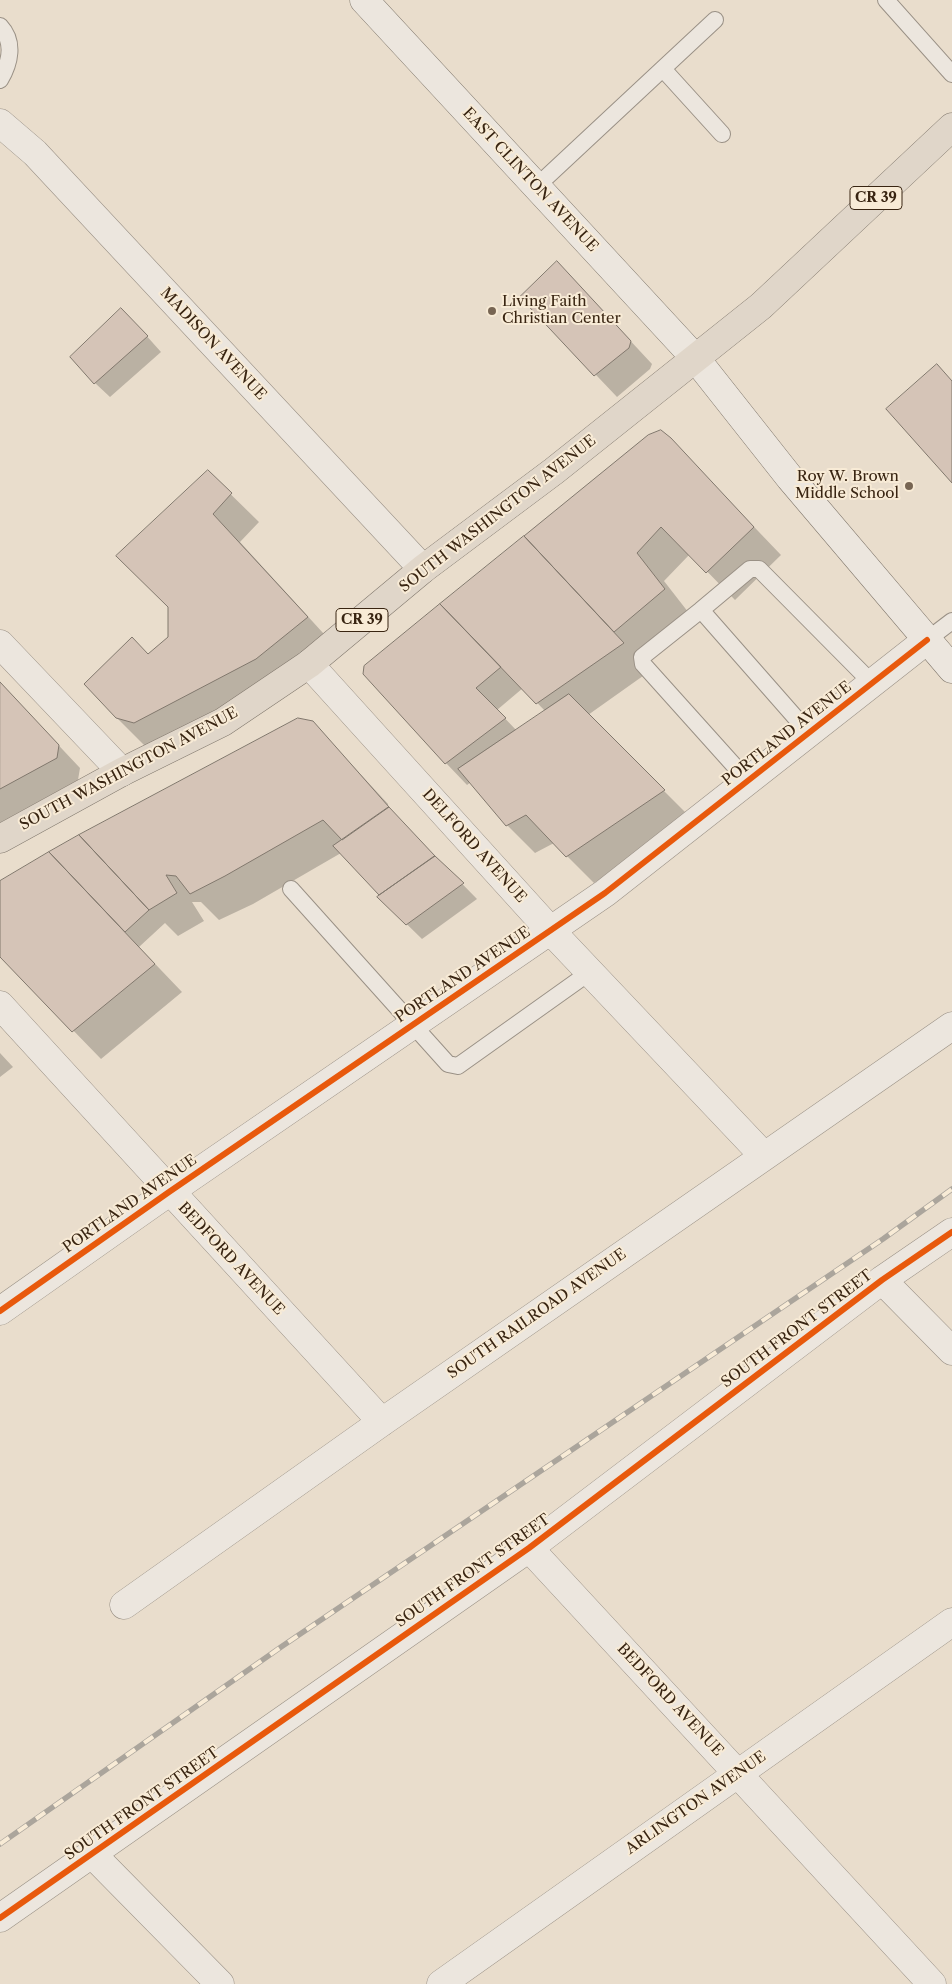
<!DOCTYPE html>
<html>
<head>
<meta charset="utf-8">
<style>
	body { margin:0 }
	canvas { display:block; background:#e9ddcc }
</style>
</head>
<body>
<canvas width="952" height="1984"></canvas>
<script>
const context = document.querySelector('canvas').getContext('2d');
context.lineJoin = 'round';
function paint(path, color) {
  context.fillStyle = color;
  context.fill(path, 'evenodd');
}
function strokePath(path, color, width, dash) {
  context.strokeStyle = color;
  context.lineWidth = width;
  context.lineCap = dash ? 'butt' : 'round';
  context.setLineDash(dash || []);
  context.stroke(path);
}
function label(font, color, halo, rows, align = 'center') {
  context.font = font + ' "Libre Caslon Text",serif';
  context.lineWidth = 4;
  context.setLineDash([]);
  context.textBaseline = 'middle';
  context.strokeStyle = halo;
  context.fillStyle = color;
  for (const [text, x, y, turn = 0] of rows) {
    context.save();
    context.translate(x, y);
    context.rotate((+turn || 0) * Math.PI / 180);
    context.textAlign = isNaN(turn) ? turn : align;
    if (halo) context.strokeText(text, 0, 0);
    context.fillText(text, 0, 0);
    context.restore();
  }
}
paint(new Path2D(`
	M557,262L652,364L650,369L617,397L522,297Z
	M136,324L161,352L110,397L95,383Z
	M649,436L670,439L781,555L735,600L690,554L664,581L692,617L640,660L650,671L588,715L691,818L594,883L554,843L535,853L507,825L471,782L467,785L446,763L365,667ZM523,688L545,711L517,731L497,710Z
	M208,472L259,522L240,542L334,645L162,750L145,746L117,718L148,655L169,637Z
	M0,683L80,768L78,780L0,823Z
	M313,723L389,805L388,804V808L477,899L422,939L379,897L381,895L341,853L253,904L219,920L201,902H192L204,921L178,936L165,923L139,947L182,992L101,1059L0,955V882L80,836Z
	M0,1053L13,1067L0,1077Z`), '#0003');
const building = new Path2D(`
	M557,261L631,341L629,348L594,376L520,297Z
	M121,308L148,336L94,384L70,357Z
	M937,364L952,381V483L886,409Z
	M661,430L671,438L754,527L706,573L661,527L637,553L665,589L614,632L524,536L648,435Z
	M208,470L232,493L213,514L308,617L256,659L134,723L116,718L84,684L132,637L148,654L168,637V607L116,556Z
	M524,536L624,643L536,704L440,604Z
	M440,604L501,667L476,688L506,718L445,764L363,674L364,666Z
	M0,682L59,745L57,758L0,789Z
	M569,694L665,790L566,857L526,815L506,826L458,769Z
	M298,718L313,721L389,807L342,840L323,820L225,876L190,894L176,876L166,875L177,893L149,910L79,835Z
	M389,807L435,856L379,895L333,846Z
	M79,835L149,910L125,932L49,852Z
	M49,852L155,964L72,1032L0,957V881Z
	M435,856L464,883L406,925L377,897Z`);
paint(building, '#d5c4b7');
strokePath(building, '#81786d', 1);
const lane = new Path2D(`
	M886,0L952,74
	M0,26C15,42 10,63 0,80
	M663,69L722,134
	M537,186L715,20
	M701,610L642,657L643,664L748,781
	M927,640L952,621
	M809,733L701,610L750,569H759L872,683
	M291,889L448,1064L458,1066L590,972`);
const street = new Path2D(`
	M0,123L35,153L423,569
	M0,644L122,772
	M309,664L550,930L764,1156
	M0,1005L382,1422
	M882,1280L952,1351
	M0,1311L169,1192L605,893L927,640
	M529,1548L932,1984
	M124,1605L382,1422L952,1026
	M92,1854L220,1984
	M0,1918L529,1548L882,1280L952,1232
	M441,1984L952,1622`);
const secondary = new Path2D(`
	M364,0L696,359L790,478L952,669`);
const primary = new Path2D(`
	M0,839L122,772L223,722L309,664L423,569L554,471L761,306L952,127`);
strokePath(lane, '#9a9186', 18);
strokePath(street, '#9a9186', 29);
strokePath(secondary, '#81786d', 29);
strokePath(primary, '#81786d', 29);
strokePath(lane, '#ece6de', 16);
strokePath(street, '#ece6de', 28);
strokePath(secondary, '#ece6de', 28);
strokePath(primary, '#e0d6c9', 28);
const rail = new Path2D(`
	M0,1844L281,1647L883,1239L952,1189`);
strokePath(rail, '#aba59c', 5.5);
strokePath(rail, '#f8ebd6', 4, [11]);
strokePath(new Path2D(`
	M0,1311L169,1192L605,893L927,640
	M0,1918L529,1548L882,1280L952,1232`), '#e8590c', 6);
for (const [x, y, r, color] of [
	[492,311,5,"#776553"],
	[909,486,5,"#776553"]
]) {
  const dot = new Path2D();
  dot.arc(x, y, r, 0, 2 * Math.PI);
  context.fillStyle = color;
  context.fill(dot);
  strokePath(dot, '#f8ebd6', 2);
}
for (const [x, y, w] of [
	[876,198,52],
	[362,620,52]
]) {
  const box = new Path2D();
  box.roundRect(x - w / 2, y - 11.5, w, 23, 4);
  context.fillStyle = '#f8ebd6';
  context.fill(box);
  strokePath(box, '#392512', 1);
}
label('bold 14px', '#392512', null, [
	["CR 39",876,198],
	["CR 39",362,620]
]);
label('15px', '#392512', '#f8ebd6', [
	["EAST CLINTON AVENUE",530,180,47],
	["MADISON AVENUE",213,344,47],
	["SOUTH WASHINGTON AVENUE",498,514,-38],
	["PORTLAND AVENUE",787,734,-38],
	["SOUTH WASHINGTON AVENUE",129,769,-28],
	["DELFORD AVENUE",474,846,48],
	["PORTLAND AVENUE",463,975,-34],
	["PORTLAND AVENUE",130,1204,-35],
	["BEDFORD AVENUE",231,1259,47],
	["SOUTH RAILROAD AVENUE",537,1314,-35],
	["SOUTH FRONT STREET",797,1329,-37],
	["SOUTH FRONT STREET",473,1571,-35],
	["BEDFORD AVENUE",670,1700,47],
	["ARLINGTON AVENUE",696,1803,-35],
	["SOUTH FRONT STREET",142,1804,-35]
]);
label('15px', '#392512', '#f8ebd6', [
	["Living Faith",502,302],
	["Christian Center",502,319],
	["Roy W. Brown",899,477,"right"],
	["Middle School",899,494,"right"]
], 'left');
</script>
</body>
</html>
